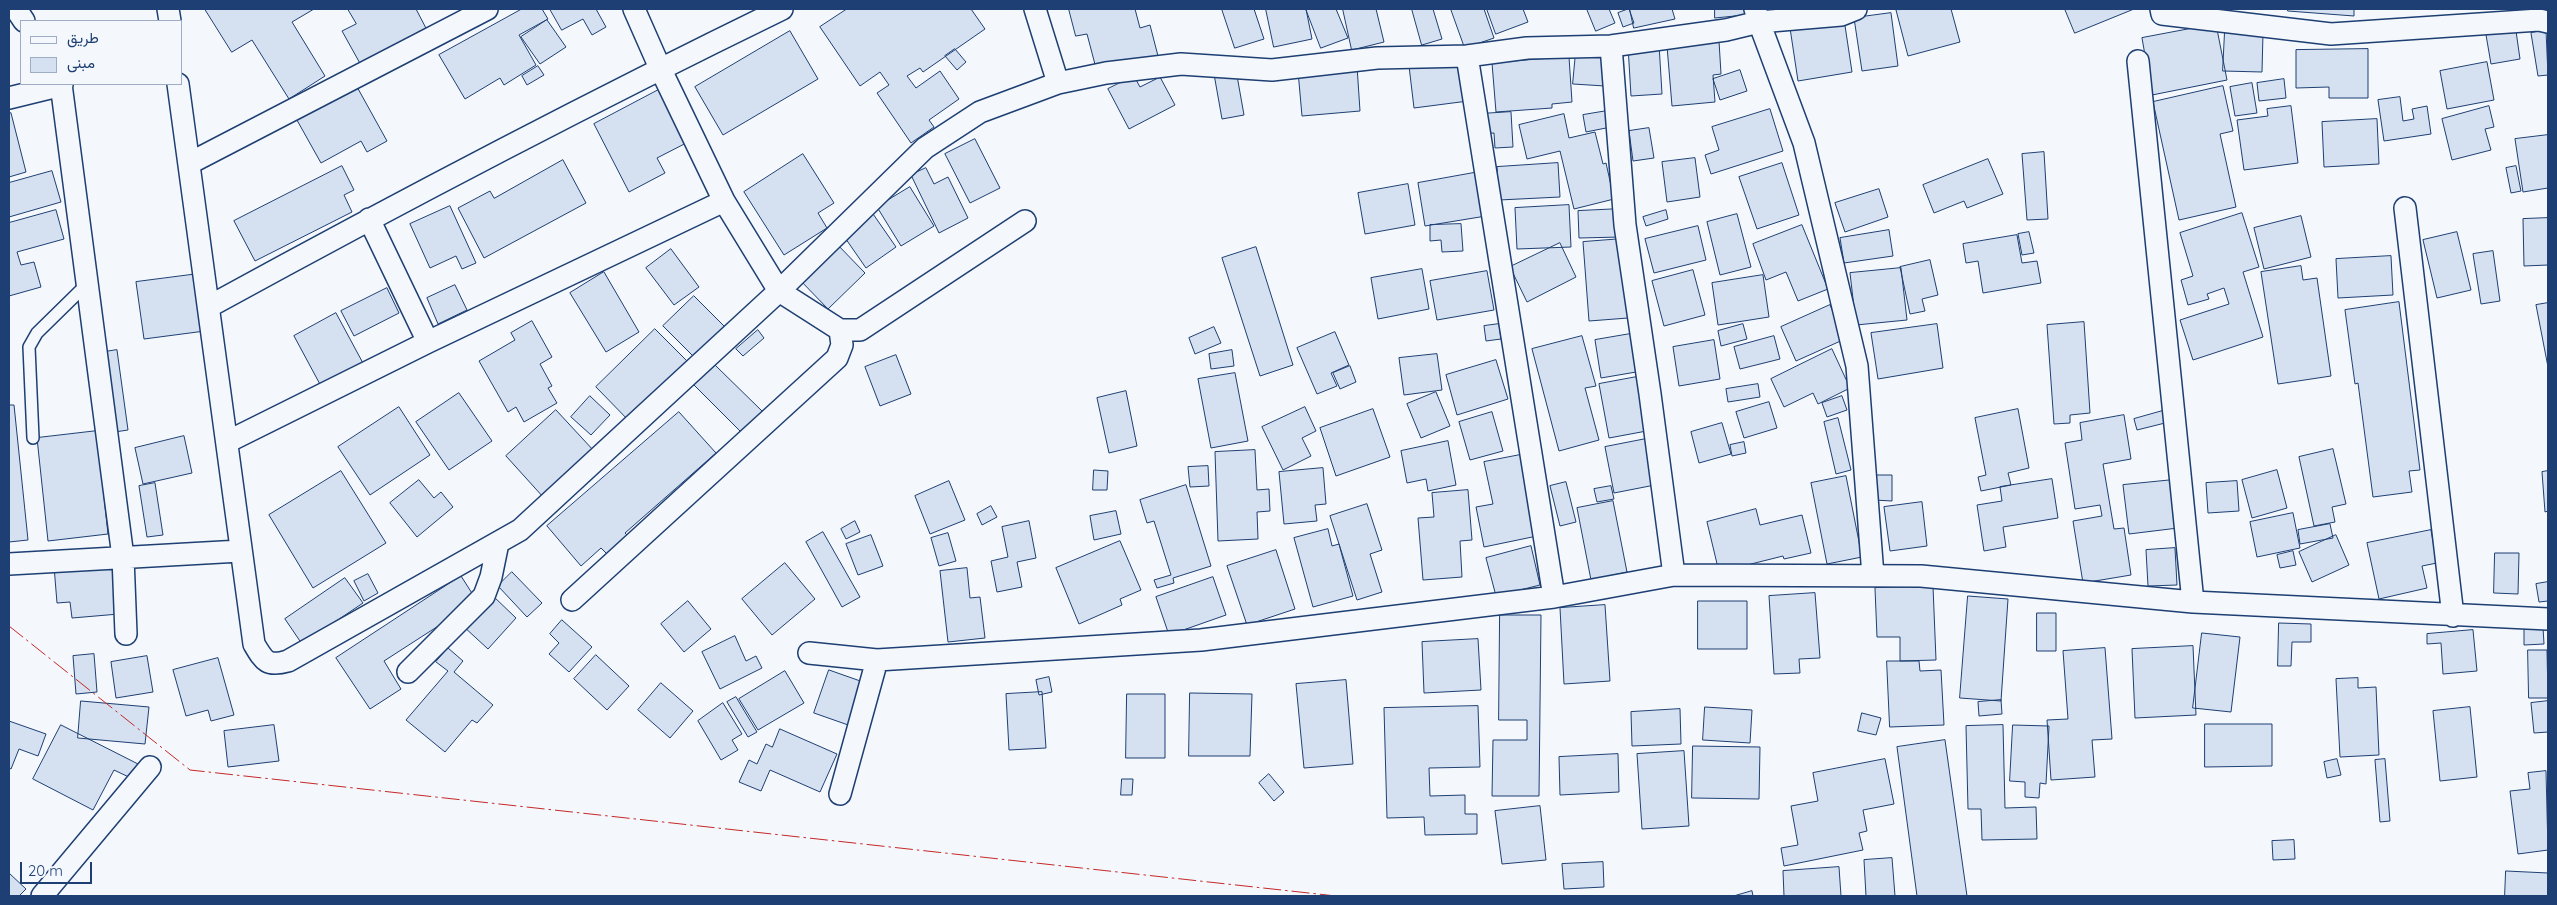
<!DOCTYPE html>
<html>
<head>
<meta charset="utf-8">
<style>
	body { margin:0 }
	#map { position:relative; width:2557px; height:905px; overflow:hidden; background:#f4f7fb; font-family:Quicksand,Vazirmatn,sans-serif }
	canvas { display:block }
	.frame { position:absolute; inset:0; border:10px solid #1d3f73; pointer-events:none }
	.legend { position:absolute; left:20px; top:20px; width:162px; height:65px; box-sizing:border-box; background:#f4f7fb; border:1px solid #9eadc5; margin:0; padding:6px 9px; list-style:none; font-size:15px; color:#1d3f73 }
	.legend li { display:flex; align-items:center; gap:10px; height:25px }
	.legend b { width:25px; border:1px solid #9eadc5 }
	.scale { position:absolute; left:20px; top:862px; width:72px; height:22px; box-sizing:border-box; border:2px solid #1d3f73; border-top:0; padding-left:6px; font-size:15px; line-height:18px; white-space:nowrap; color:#1d3f73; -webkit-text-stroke:4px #f4f7fb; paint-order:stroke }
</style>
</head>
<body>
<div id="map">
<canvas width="2557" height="905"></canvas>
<div class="frame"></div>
<ul class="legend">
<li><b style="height:6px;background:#f4f7fb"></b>طريق</li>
<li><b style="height:14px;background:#d5e0f0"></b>مبنى</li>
</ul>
<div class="scale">20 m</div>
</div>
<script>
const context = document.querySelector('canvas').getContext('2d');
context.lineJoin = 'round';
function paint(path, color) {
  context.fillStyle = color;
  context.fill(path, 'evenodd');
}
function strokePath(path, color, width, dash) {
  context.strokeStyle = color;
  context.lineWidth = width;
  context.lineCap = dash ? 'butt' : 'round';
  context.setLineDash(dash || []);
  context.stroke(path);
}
const building = new Path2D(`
	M205,9H314L292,22L325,76L289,99L252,40L232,52Z
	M348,9H416L428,32L362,67L342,31L356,24Z
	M522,9H542L548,19L519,35L536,65L504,85L500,78L465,99L439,55Z
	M550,9H596L606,27L592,35L583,19L562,30Z
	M847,9H971L985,29L923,72L920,68L907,76L916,88L940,71L959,99L929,120L934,127L911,143L877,93L889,85L880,72L860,86L820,27Z
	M1069,9H1135L1140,28L1150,25L1158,56L1097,72L1087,34L1076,36Z
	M1222,9H1254L1264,39L1235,48Z
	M1266,9H1306L1312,39L1274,47Z
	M1306,9H1336L1348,38L1321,48Z
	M1343,9H1376L1384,42L1352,50Z
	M1412,9H1433L1442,39L1422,45Z
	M1451,9H1484L1494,38L1465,48Z
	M1487,9H1523L1528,22L1496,34Z
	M1587,9H1609L1615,23L1596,31Z
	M1629,9L1634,23L1623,27L1618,13Z
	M1630,9H1672L1675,19L1634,28Z
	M1715,9H1744L1745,15L1715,18Z
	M1951,9L1960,42L1908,56L1896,10Z
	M2065,9H2134L2075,33Z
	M2288,9H2354V16L2288,11Z
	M1891,13L1898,66L1862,71L1854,18Z
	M1844,19L1852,72L1798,81L1790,28Z
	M547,20L566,47L540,64L521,37Z
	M2216,24L2227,80L2152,95L2142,38Z
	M2515,24L2520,59L2491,64L2485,29Z
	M2546,30L2548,75L2538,76L2531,33Z
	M790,31L818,79L723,135L695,87Z
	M2225,31L2263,33L2262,72L2223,71Z
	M1719,41L1721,74L1713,75L1715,102L1672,106L1667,46Z
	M1659,44L1662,94L1631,96L1628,46Z
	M955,49L966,62L957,70L945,56Z
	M2368,49V98H2329V87L2296,88V50Z
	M1576,52L1607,54L1605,86L1573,84Z
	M1569,57L1572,102L1552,104V108L1496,112L1492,63Z
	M1462,58L1468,101L1414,108L1409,66Z
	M2487,62L2494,100L2447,109L2440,71Z
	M538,66L544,75L527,85L522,76Z
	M1357,66L1360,111L1302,116L1298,71Z
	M1236,70L1244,115L1222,119L1214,74Z
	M1740,70L1747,91L1720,100L1713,79Z
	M1134,76L1140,87L1160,77L1175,105L1129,129L1108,89Z
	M2284,79L2286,98L2259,101L2257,83Z
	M2252,83L2257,113L2235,116L2230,87Z
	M356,85L387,141L367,152L361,141L321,163L293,113Z
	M666,86L694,139L657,158L665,173L629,192L594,124Z
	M2223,86L2233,131L2220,134L2236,207L2179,220L2153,102Z
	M2400,97L2403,121L2414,119L2412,109L2427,106L2431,134L2384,141L2378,100Z
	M2291,106L2298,163L2244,170L2237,120L2268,116L2267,109Z
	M2489,106L2494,127L2485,129L2491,150L2452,160L2442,119Z
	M1770,109L1783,151L1711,174L1705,155L1719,150L1712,127Z
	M1613,110L1616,126L1586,132L1583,115Z
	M1511,112L1513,147L1495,148L1494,133L1481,134L1480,114Z
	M11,113L26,172L9,177V114Z
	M1564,114L1569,138L1595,132L1603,164L1606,163L1614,199L1574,209L1560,151L1527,159L1519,125Z
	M2377,119L2379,164L2324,167L2322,122Z
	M1649,128L1654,158L1633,161L1629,131Z
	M2548,135V188L2523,192L2515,139Z
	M975,139L1000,188L970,203L945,154Z
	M2044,152L2048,219L2027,220L2022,154Z
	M803,154L834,203L818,213L827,228L784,255L744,192Z
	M1695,158L1700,197L1667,202L1662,162Z
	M1988,159L2003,194L1967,208L1964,201L1934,213L1923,185Z
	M563,160L586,203L484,258L458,208L490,191L494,198Z
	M1558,163L1560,197L1499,200L1497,167Z
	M1782,163L1799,215L1757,229L1739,177Z
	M342,166L354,190L344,195L352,212L255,261L234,221Z
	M2516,166L2521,191L2511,193L2506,168Z
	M926,168L934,184L948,177L968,218L939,233L911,175Z
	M52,171L61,202L9,217V183Z
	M1479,172L1486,216L1425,226L1418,183Z
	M1408,184L1415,225L1365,234L1358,193Z
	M910,187L934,226L901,246L877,207Z
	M1879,189L1888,217L1845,232L1835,203Z
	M1569,205L1571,247L1517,249L1515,208Z
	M450,206L476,263L462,269L456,256L430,268L410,224Z
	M1620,209L1621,237L1579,238L1578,211Z
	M56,210L64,239L17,252L21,265L34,262L41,287L9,296V223Z
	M1666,210L1668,219L1646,226L1643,217Z
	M871,211L896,247L866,268L841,232Z
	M2242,213L2259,267L2243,272L2263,337L2193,360L2180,320L2229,304L2224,288L2207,294L2209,299L2188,305L2181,280L2193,276L2180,233Z
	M1737,214L1751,267L1720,275L1707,222Z
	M2301,216L2311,257L2264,269L2254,228Z
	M2548,218V265L2524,266L2523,219Z
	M1461,224L1463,251L1442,252L1441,240L1430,241V225Z
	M1802,225L1828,289L1798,301L1786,272L1766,280L1753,244Z
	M1698,226L1706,260L1654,273L1645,239Z
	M1889,230L1893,256L1844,263L1840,238Z
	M2029,232L2034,253L2022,255L2018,234Z
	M2457,232L2471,290L2437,298L2423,240Z
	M2017,235L2022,263L2037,261L2041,283L1983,293L1978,261L1966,263L1963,244Z
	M1622,239L1628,318L1589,321L1583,242Z
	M834,241L865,273L828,309L797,277Z
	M1560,243L1576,277L1527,302L1510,267Z
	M1256,247L1293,365L1260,376L1222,258Z
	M671,249L699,287L674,305L646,268Z
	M2493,251L2500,301L2481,304L2473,254Z
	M2391,256L2393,295L2338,298L2336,259Z
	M1930,260L1938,295L1922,299L1925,311L1910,314L1900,267Z
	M2301,266L2303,280L2317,278L2331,376L2278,384L2261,272Z
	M1901,268L1907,320L1856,325L1850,273Z
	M1422,269L1429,309L1378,319L1371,278Z
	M1693,270L1705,315L1664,326L1652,281Z
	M1487,271L1494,310L1437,320L1430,281Z
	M604,272L639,332L606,352L570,293Z
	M198,274L205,331L144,339L136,282Z
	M1763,275L1769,317L1718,325L1712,283Z
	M455,285L467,310L438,324L427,298Z
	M387,288L399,313L354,336L341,311Z
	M694,296L727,329L696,359L663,326Z
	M2399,302L2420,470L2409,471L2412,492L2373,497L2358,383L2355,384L2345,310Z
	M2548,303V367L2536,305Z
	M1830,305L1845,339L1796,361L1781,327Z
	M336,313L364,365L322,388L294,336Z
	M532,321L552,357L540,364L552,386L548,388L557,403L524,422L516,407L508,412L479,361L515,340L511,333Z
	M2084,322L2090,413L2070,415V423L2054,424L2047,325Z
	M1499,324L1501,339L1486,341L1484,326Z
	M1743,324L1747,339L1721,346L1718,331Z
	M1937,324L1943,368L1878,379L1871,333Z
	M1214,327L1221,343L1195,354L1189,338Z
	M655,329L691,365L632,424L596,387Z
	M758,330L764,338L743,356L736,349Z
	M1335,332L1349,365L1331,373L1337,386L1317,394L1297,348Z
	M1636,333L1642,371L1601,378L1595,340Z
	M1582,336L1596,386L1585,388L1599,440L1559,451L1532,349Z
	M1774,336L1780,359L1740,369L1734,347Z
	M1714,340L1720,379L1679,386L1673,347Z
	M1832,349L1850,388L1818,404L1813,393L1784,407L1771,379Z
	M117,350L128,430L108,433L98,353Z
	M1232,350L1234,366L1211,369L1209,354Z
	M1437,354L1442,390L1404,395L1399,358Z
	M896,355L911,394L880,406L865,367Z
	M1496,360L1508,399L1457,415L1446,375Z
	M715,365L762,411L741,432L694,385Z
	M1350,366L1356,382L1340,389L1333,373Z
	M1235,373L1248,441L1211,448L1198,379Z
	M1642,376L1652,430L1609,438L1599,384Z
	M1758,384L1760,397L1728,402L1726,389Z
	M1126,391L1137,446L1109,453L1097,398Z
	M1436,392L1450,426L1421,438L1407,404Z
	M459,393L492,441L449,470L416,422Z
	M590,396L610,415L591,435L571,417Z
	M1842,396L1847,410L1827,417L1822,403Z
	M1769,402L1777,428L1744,438L1736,412Z
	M9,405H14L28,540L9,542Z
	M399,407L430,455L370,495L338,447Z
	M1305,407L1316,431L1302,438L1311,456L1283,470L1262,427Z
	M1373,409L1390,457L1336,476L1320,428Z
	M2018,409L2029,468L2008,473L2011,485L1981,491L1978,477L1986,475L1975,418Z
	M556,410L594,451L544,498L506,456Z
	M2166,410L2169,422L2137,430L2134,419Z
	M679,412L716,453L625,533L629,537L608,555L601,548L581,566L547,526Z
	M1492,412L1503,451L1470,460L1459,422Z
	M2124,415L2131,459L2103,464L2114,529L2124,528L2131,575L2083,583L2073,521L2102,516L2100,505L2075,509L2065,443L2082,440L2080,423Z
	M1838,418L1851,470L1836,474L1824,422Z
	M1722,423L1731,454L1699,463L1691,432Z
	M97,431L108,534L48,541L37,438Z
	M184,436L192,473L143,484L135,448Z
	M1651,438L1660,484L1614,493L1605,447Z
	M1448,441L1456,485L1428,491L1426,479L1407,483L1401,451Z
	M1744,442L1746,453L1732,456L1730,445Z
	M2333,449L2346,504L2332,507L2335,522L2314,526L2299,457Z
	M1255,450L1257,490L1269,489L1270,511L1257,512L1258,539L1218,541L1215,452Z
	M1520,455L1537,536L1484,547L1476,507L1493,504L1484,462Z
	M1208,466L1209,486L1190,487L1188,467Z
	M1323,468L1326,504L1315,505L1317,521L1284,524L1279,472Z
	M1094,470L1108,471L1107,490H1093Z
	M2277,470L2287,508L2252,518L2242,480Z
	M341,471L386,543L313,588L269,515Z
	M2548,471V511L2545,512L2542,472Z
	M1875,475H1892V501L1874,500Z
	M1846,476L1862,557L1827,564L1811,483Z
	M2052,479L2058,518L2003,527L2006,547L1984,551L1977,505L2002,501L2000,487Z
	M419,480L434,498L441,492L453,507L417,537L390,503Z
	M2173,480L2178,528L2129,534L2123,485Z
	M949,481L965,520L930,534L915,496Z
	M2237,481L2239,511L2208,513L2206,483Z
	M1566,482L1576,522L1560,526L1550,486Z
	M155,483L163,535L147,537L139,486Z
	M1186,485L1211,566L1173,578L1174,583L1157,588L1154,580L1171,575L1154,521L1147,523L1140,500Z
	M1611,486L1614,499L1597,502L1594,489Z
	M1468,490L1472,540L1460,541L1462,577L1423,580L1418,518L1434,517L1432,493Z
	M1613,501L1627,572L1591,580L1577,508Z
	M1922,502L1927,546L1890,551L1884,507Z
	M1367,504L1382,550L1370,554L1382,592L1357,600L1330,516Z
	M991,506L997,517L982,525L977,514Z
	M1756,509L1760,525L1802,515L1811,553L1784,559L1783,556L1719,572L1707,522Z
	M1116,511L1121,534L1094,540L1090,516Z
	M2293,513L2300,548L2257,557L2250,522Z
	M855,521L860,532L846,539L841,529Z
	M1029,521L1036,558L1017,562L1022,587L997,592L991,561L1008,557L1002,527Z
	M2330,524L2333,538L2300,544L2298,530Z
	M1328,529L1332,546L1339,544L1353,596L1313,607L1294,538Z
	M2431,530L2437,563L2422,566L2427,588L2379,599L2367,543Z
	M823,532L860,597L842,607L806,542Z
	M948,533L956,561L939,566L931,538Z
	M871,535L883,566L858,575L846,544Z
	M2336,535L2349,565L2312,582L2299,552Z
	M1120,541L1141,590L1120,599L1122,605L1079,624L1056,568Z
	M1531,546L1540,585L1496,596L1486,558Z
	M2175,548L2177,585L2148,586L2146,550Z
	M1276,550L1295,609L1247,625L1227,566Z
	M2293,551L2296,565L2280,568L2277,555Z
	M2495,553H2519L2518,594L2494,593Z
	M114,561L119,614L72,618L70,602L57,603L54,566Z
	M785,563L815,599L772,635L742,599Z
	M967,568L970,598L980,597L985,638L948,642L940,571Z
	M512,572L542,603L527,617L498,586Z
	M368,574L378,593L364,601L354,581Z
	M461,576L477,601L384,661L401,689L370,709L336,658Z
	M1213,577L1226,615L1169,635L1156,597Z
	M345,578L363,603L302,644L285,619Z
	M2548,582V601L2539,602L2536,584Z
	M1933,586L1936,660L1900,661V637H1877L1875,588Z
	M1815,593L1820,658L1799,659L1800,673L1774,674L1769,596Z
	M492,595L516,618L488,649L463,626Z
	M1968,596L2008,599L2001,701L1960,698Z
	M688,601L711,629L684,652L661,624Z
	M1698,601H1747V649H1698Z
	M1605,605L1610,681L1564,684L1560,608Z
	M2037,613H2056V651H2037Z
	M1500,615H1541L1539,796H1492L1493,740H1527V720H1499Z
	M562,620L592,647L569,672L549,654L559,643L550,634Z
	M2279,623L2311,624V642H2292L2291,666H2278Z
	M2543,627L2544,644L2524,645V628Z
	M2473,630L2477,671L2443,674L2441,643L2427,644V634Z
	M2202,633L2240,637L2231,712L2193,708Z
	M735,636L746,661L756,656L762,668L720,689L702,652Z
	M1478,639L1481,690L1424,693L1422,642Z
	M2193,646L2196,715L2135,718L2132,649Z
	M448,648L463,661L454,672L493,705L477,723L472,720L445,752L406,720L448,671L436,662Z
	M2105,648L2112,739L2092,740L2095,777L2051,780L2047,720L2068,719L2063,651Z
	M2528,650H2547L2548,698H2529Z
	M94,654L97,692L76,694L73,656Z
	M596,655L629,686L607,710L574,679Z
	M147,656L153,692L116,698L111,662Z
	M218,658L234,715L211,721L208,710L186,716L173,670Z
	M1887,661H1919L1920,671L1941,670L1944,725L1890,727Z
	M829,670L866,683L851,726L814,713Z
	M785,671L804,703L758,730L739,699Z
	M1049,677L1052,692L1039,695L1036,680Z
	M2358,678V688L2376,687L2379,755L2340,757L2336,679Z
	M1346,680L1353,764L1304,768L1296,684Z
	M661,683L693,711L670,738L638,710Z
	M1042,692L1046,748L1009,750L1006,694Z
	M1190,693L1252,694L1250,756H1189Z
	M1127,694H1165V758H1126Z
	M736,697L757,732L748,737L727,702Z
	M2001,700L2002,714L1979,716L1978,702Z
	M81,701L149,707L145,744L78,738Z
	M2548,701V732L2534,733L2531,703Z
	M723,703L742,734L732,740L738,750L721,760L698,721Z
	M1478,706L1480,767L1429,768L1430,796L1465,795V814H1477V834L1425,835L1424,817L1387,818L1384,708Z
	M1705,707L1752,710L1750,743L1703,740Z
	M2470,707L2477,777L2440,781L2433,711Z
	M1680,709L1681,744L1632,746L1631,712Z
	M1862,713L1881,718L1876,735L1858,731Z
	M9,721L46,734L38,756L19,749L11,769L9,768Z
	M2205,724H2272V766L2205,767Z
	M61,725L142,766L135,780L114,770L93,810L33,779Z
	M274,725L279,761L228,767L224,731Z
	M2003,725L2005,808L2036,807L2037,839L1982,840L1981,809H1968L1966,726Z
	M2013,725L2049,726L2046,784L2040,783L2039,798L2025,797V782L2010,781Z
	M780,729L837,754L820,792L770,770L761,791L739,782L749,760L757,764L766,744L772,747Z
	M1945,740L1967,896H1917L1897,747Z
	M1693,746L1760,747L1759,799L1692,798Z
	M1684,751L1689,826L1642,829L1637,754Z
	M1618,754L1619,792L1560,795L1559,757Z
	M1885,759L1894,804L1863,810L1867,831L1859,833L1863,850L1784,866L1781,848L1798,845L1791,806L1818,801L1813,773Z
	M2337,759L2341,775L2327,778L2324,762Z
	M2385,759L2390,821L2380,822L2375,760Z
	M2546,771L2548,850L2518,854L2510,791L2530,789L2528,773Z
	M1269,774L1284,792L1274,801L1259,783Z
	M1122,779H1133L1132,795H1121Z
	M1540,806L1546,860L1502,864L1495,811Z
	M2294,840L2295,859L2273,860L2272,841Z
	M1892,858L1895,896H1866L1864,860Z
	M1603,862L1604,887L1564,889L1562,864Z
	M1839,867L1841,896H1784L1783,871Z
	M2506,871L2548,873V896H2505Z
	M9,873L26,889L19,896H9Z
	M1752,891L1753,896H1734Z`);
paint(building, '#d5e0f0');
strokePath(building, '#1d3f73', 1);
const lane = new Path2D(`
	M33,438L29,347L37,333L88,283`);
const street = new Path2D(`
	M16,9L24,21
	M168,9L170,21
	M1035,9L1058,83
	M1856,9L1841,15L1759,22L1804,143L1857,366L1873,576
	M2161,9L2162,14L2331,34L2539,20L2548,22
	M1611,46L1625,225L1650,394L1674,575
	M2138,61L2193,602
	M61,84L123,557L126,634
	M178,84L254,644C264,661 267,667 288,661L520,530L779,291L724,201L660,68L634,9
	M9,98L62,85
	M190,163L487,9
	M2405,208L2453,616
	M369,219L428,342
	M1025,221L860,330H840L779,291L925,148L980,112L1058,83L1106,73L1181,64L1272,70L1377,58L1467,56
	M210,306C398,203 589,103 782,9
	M227,442L428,342L724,201
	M9,564L240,551
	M1554,597L1467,56L1527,48L1611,46L1726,30L1759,22L1755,9
	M572,600L837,358L842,345L840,330
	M809,653L877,660L1201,640L1554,597L1674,575L1921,576L2193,602L2548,619
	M408,672L484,596L491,577L498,543
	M840,794L877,660
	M42,896L150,767`);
strokePath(lane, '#1d3f73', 14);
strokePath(street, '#1d3f73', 24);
strokePath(lane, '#f4f7fb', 11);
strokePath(street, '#f4f7fb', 21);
strokePath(new Path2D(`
	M9,626L190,770L1336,896`), '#c62828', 1, [18, 4, 2.5, 4]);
</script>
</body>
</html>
